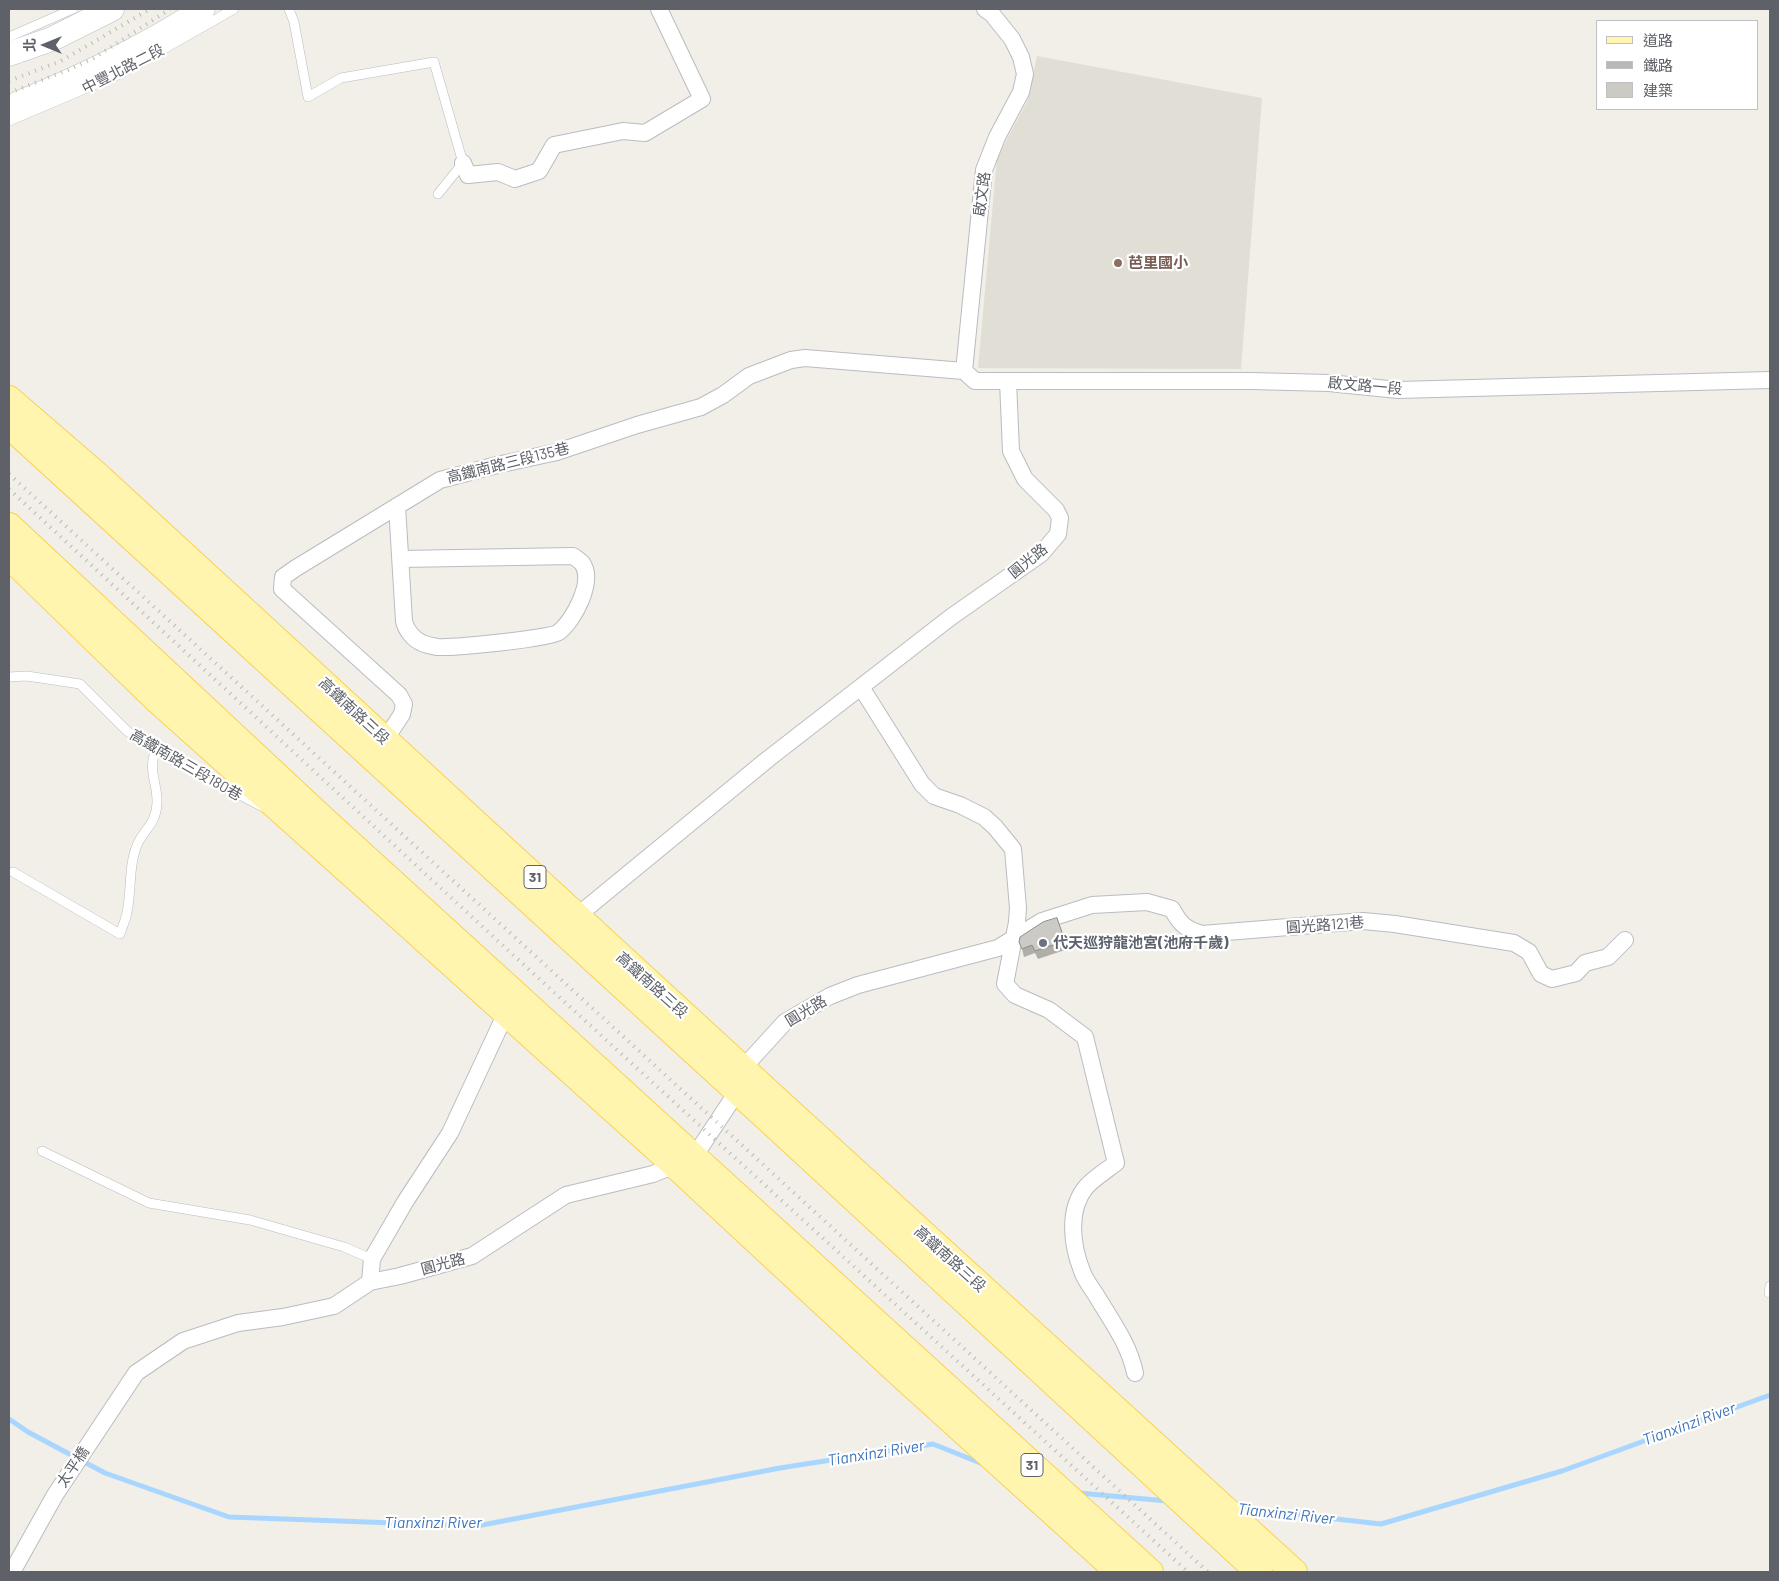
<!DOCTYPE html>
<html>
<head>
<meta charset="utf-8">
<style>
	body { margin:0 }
	#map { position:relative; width:1779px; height:1581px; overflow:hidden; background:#f1efe7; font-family:Barlow,"Noto Sans TC",sans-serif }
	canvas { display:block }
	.frame { position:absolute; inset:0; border:10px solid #5e6268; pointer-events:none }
	.legend { position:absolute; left:1596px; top:20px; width:162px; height:90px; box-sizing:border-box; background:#fff; border:1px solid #bfc0c3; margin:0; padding:6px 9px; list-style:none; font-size:15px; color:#5e6268 }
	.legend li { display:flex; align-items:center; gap:10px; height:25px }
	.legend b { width:25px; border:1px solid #bfc0c3 }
	.north { position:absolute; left:20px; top:20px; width:50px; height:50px; -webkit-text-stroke:4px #fff; paint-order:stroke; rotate:270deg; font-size:14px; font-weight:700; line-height:20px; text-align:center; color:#5e6268 }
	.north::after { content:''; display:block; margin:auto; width:18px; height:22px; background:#5e6268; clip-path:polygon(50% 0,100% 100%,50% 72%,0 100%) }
</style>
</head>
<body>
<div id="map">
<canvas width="1779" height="1581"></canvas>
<div class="frame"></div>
<ul class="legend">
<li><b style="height:6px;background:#fff5ae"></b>道路</li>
<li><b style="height:6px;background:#b7b8b9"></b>鐵路</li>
<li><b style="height:14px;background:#cccac4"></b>建築</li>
</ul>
<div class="north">北</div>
</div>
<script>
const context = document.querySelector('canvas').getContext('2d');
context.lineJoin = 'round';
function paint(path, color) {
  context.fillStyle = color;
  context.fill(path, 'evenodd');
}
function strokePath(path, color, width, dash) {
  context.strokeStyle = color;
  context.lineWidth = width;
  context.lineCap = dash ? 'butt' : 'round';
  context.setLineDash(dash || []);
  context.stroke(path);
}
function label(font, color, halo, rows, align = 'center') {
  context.font = font + ' Barlow,"Noto Sans TC",sans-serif';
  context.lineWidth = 4.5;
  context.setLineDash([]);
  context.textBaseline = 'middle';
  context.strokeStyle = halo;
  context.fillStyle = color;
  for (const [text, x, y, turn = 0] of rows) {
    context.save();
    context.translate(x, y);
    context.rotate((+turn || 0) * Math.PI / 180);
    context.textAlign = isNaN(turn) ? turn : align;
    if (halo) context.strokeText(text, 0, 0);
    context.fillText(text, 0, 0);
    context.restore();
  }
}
paint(new Path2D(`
	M1037,56L1262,98L1241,369L978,368L997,158L1028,100Z`), '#e1ded5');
strokePath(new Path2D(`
	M9,1419L28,1432L105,1473L229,1517L477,1526L780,1468L933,1444L983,1464
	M1079,1493L1167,1501
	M1238,1508L1381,1524L1562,1471L1770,1395`), '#a9d6ff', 5);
const service = new Path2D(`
	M289,9L294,22L308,97L341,78L434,62L463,163L438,194
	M9,37L73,9
	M9,121L120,74L234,9
	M9,677L27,676L80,684L127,731L156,751L261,806
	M13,872L120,934C122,927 126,920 127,912C132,889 128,862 139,841C147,826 156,823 157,803C158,785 147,768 156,751
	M42,1151L149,1203L250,1220L344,1247L372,1259
	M1769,1293L1770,1286`);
const minor = new Path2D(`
	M463,163L468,175L498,172L515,179L539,171L554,145L623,131L645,133L702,99L659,9
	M964,371L975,381H1251L1329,383L1398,390L1770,380
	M964,371L984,170L997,137L1021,92L1025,74L1021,57L1012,39L992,14L985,9
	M397,506L404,621C406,630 413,639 422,643C426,645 433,646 437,647C452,648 550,639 559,632C574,620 595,581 582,563C580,561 576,558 573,556L401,559
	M861,687L922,784L934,796L960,805L984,817L995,827L1013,849L1018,908L1017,922L1005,984L1015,995L1049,1010L1085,1037L1116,1163C1107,1170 1094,1178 1086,1187C1067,1210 1072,1246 1082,1271C1085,1280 1091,1287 1096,1295C1111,1320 1129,1344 1135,1373
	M385,740L402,714L404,704L399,695L282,589L283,577L296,568L440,480L497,465L557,452L637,425L701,407L723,395L749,376L791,360L805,358L964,371
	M577,916L768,759L951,617L1041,554L1058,534L1060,518L1056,510L1025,479L1011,451L1008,381
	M370,1282L372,1259L405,1202L450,1133L506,1013
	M12,1572L55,1495L136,1373L183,1341L238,1323L283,1317L334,1306L370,1282L400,1276L472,1256L566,1195L653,1174L694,1157L737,1092L743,1068L785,1022L830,996L858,985L998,948L1042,921L1092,905L1147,902L1172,909C1180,924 1185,929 1202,934L1363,921L1395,924L1514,943L1529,952L1541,974L1552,979L1576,973L1585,963L1608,957L1625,940`);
const secondary = new Path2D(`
	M9,54L52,39L112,9
	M9,107C75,80 143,49 203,9`);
const primary = new Path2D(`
	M9,399L97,475L780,1103L1294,1572
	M9,425L769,1120L1259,1572
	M9,526L324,820L1150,1572
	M9,556L155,698L391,909L675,1165L899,1373L1119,1572`);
strokePath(service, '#b9bcc1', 10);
strokePath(minor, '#b9bcc1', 18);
strokePath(secondary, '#babdc3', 25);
strokePath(primary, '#f8d258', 28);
strokePath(service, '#fff', 9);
strokePath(minor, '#fff', 16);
strokePath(secondary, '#fff', 24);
strokePath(primary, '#fff5ae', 26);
strokePath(new Path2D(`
	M9,81L61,61L150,9
	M9,93L68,70L94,58L170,9
	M9,474L1208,1572
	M9,489L499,942L1188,1572`), '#b7b8b9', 4, [1, 6]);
paint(new Path2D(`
	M1057,918L1068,949L1038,959L1035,953L1024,957L1022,949Z`), '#afaea9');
const building = new Path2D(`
	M1057,918L1065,941L1035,951L1032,945L1022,949L1019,942L1020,937L1043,922Z`);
paint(building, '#cccac4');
strokePath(building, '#8f8d89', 1);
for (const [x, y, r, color] of [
	[1118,263,5,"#8d6e63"],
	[1043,943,5,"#6b7280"]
]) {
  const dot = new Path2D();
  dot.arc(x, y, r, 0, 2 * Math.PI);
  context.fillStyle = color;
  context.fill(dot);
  strokePath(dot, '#fff', 2);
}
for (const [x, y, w] of [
	[535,877,22],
	[1032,1465,22]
]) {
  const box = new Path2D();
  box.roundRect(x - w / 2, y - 11.5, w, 23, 4);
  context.fillStyle = '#fff';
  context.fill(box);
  strokePath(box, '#5e6268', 1);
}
label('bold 14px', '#5e6268', null, [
	["31",535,877],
	["31",1032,1465]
]);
label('15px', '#5e6268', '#fff', [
	["中豐北路二段",123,69,-27],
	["啟文路",982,194,-83],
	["啟文路一段",1365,386,5],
	["高鐵南路三段135巷",508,463,-14],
	["圓光路",1028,561,-39],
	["高鐵南路三段",354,711,43],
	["高鐵南路三段180巷",186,765,30],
	["圓光路121巷",1325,925,-4],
	["高鐵南路三段",652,985,42],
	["圓光路",806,1011,-31],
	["高鐵南路三段",950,1259,42],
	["圓光路",443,1264,-15],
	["太平橋",73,1467,-56]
]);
label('bold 15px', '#785e54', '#fff', [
	["芭里國小",1128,263]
], 'left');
label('bold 15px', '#5b616d', '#fff', [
	["代天巡狩龍池宮(池府千歲)",1053,943]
], 'left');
label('italic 16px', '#3e75b8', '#fff', [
	["Tianxinzi River",1689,1424,-20],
	["Tianxinzi River",876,1453,-9],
	["Tianxinzi River",1286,1514,6],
	["Tianxinzi River",433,1523]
]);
</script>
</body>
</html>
